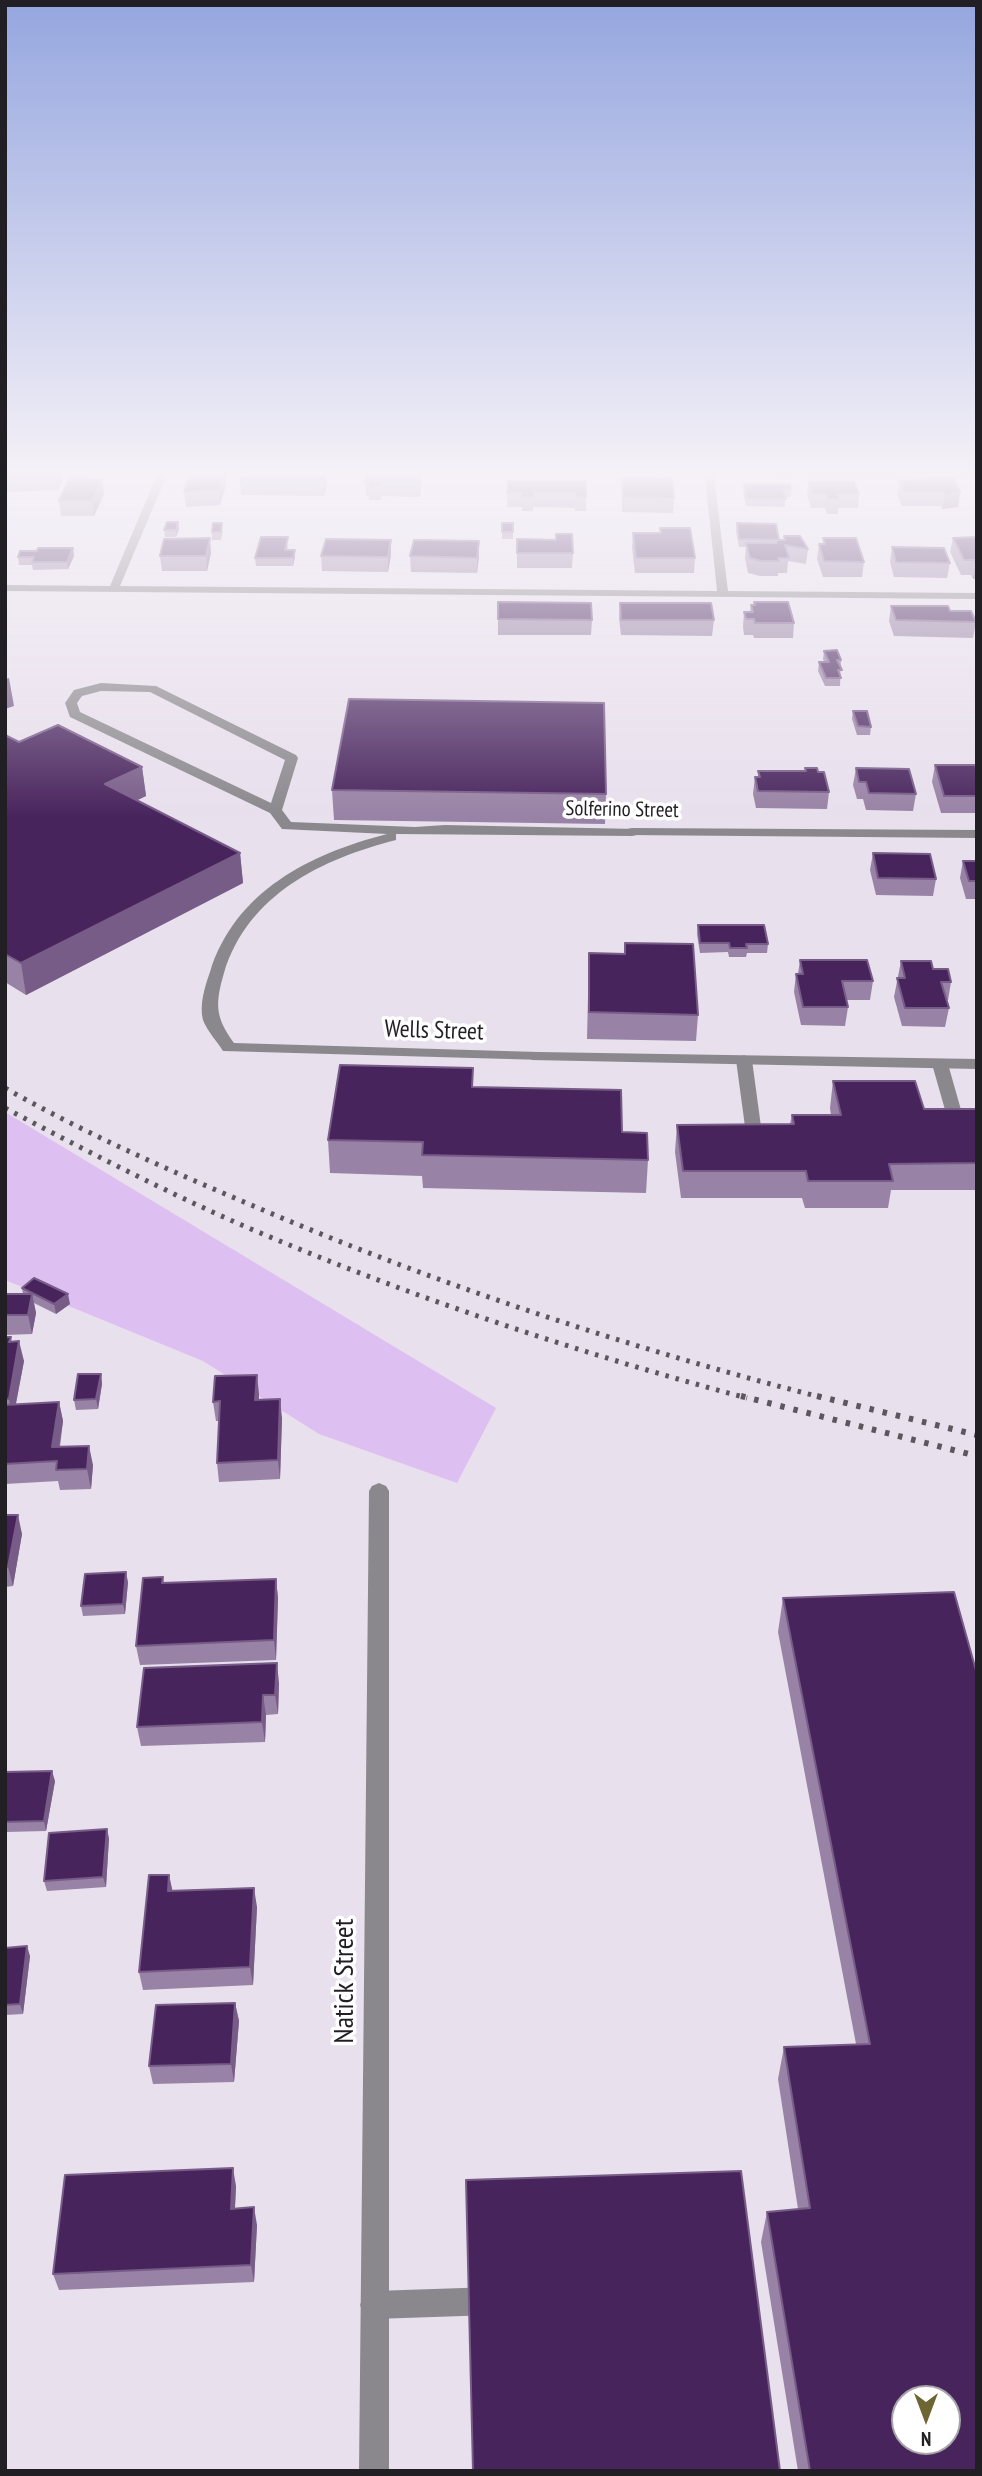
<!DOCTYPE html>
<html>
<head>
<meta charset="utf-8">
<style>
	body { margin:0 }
	#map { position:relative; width:982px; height:2476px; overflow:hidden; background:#e8e0ed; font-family:"PT Sans Narrow",sans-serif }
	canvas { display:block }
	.frame { position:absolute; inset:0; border:7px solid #221f24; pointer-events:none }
	.north { position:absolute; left:891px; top:2385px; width:70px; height:70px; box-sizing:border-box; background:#fff; border:2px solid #a7a5a7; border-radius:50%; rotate:180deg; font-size:19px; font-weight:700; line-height:28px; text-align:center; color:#221f24 }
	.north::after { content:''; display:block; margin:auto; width:24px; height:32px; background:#6d6633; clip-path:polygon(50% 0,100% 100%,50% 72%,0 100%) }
</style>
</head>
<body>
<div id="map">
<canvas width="982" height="2476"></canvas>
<div class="frame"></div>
<div class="north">N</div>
</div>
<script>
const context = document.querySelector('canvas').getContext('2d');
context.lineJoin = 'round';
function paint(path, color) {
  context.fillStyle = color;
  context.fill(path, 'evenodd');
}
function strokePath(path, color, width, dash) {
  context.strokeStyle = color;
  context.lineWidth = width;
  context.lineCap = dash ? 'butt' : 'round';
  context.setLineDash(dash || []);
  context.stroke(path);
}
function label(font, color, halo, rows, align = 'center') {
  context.font = font + ' "PT Sans Narrow",sans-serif';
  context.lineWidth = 7;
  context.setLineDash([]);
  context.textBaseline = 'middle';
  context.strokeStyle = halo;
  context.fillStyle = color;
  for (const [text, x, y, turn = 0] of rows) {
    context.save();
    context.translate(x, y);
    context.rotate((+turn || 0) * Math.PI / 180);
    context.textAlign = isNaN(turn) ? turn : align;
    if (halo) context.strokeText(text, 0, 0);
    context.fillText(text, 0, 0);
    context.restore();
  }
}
paint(new Path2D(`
	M5,1112L496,1408L457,1483L319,1434L203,1361L5,1280Z`), '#debff2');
paint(new Path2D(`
	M101,683L156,686L296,755L298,758L282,810L291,822L415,827L445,825L637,829V835L632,836L396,834V840C322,859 248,894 224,973C215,1004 215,1017 234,1043L538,1052L544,1054L546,1057L544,1060L223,1051C217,1041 207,1031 203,1020C199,1005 205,986 210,972C235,891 310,854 387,834L282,829L270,813L70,717L65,703L74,690ZM101,691L150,692L285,760L271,803L80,712L77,703L82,696Z
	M744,1055L752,1060L762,1134L754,1139L746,1134L736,1060Z
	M940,1059L948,1064L967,1131L965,1135H953L951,1131L932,1064Z
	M493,2287L503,2291L507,2301L503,2311L493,2315L374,2319L364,2315L360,2305L364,2295L374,2291Z`), '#8b888d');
paint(new Path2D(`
	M159,470H169L120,586L717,591L705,476L323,473L318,470L977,473V479L714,476L728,591L977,593V599L5,591V585L110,586Z
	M632,828L977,830V838L627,835V829Z
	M538,1052L977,1059V1069L532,1060L530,1057L532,1054Z
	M379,1483L386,1486L389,1491V2471H359L369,1491L372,1486Z`), '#8b888d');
strokePath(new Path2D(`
	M5,1088C88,1135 175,1173 263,1210C445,1287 632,1349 824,1398
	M5,1108C81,1148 158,1188 237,1223C402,1294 574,1352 747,1398`), '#5b575e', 5, [3.5, 7]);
strokePath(new Path2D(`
	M741,1396L977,1456
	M817,1396L977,1435`), '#5b575e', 6, [4.5, 9]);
paint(new Path2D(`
	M5,470H61L63,479L58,490L5,492Z
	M225,470L226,484L220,505L186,507L184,492Z
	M326,471L327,486L324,496L241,495L240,481Z
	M421,472V486L420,497L381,496V500H369V496H366L365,482Z
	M90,474V479L104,494L94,516H61L59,501Z
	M622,478L674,498L673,513L622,512Z
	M899,480L960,492L958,507L942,509L941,506H902L897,494Z
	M508,481H586V511H575V508L533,507V511H522V507H507Z
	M808,481L859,494L858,508H838V514H827L825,508H811L807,495Z
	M744,484L791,489V497H785V507L746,506L743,491Z
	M178,522L179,529L176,537H165L164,530Z
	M502,523H513V539H502Z
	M737,523L779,540H784V536L808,549L806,564L788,561L787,573H778V576H760L748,573L745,558L746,547H739L736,531Z
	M660,528L695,558L694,573H635L632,548L633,533H660Z
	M223,531L221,540H212V532Z
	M977,537V579H973L971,575H961L950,552L953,538Z
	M823,538L864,562L862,577H823L817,559L819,544H823Z
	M517,539L573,553L572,568H517Z
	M479,541V556L477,573L411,572L410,556Z
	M288,545L287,550H295V557L293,566H256L255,558Z
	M892,547L950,563L947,578L894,577L890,562Z
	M211,553L207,571H162L160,556Z
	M391,555L388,572L322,571L321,556Z
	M74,556L68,569L33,570L32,565H19L18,557Z
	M498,602L592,620L591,635H498Z
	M754,602L794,623L793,638H754L753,635H744L743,627L744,612H750L751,605H754Z
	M620,603L714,620L712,636L621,635L619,618Z
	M891,606L950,611L976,622L973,638L894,636L889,621Z
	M824,651L841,660L840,686H825L818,671L819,662H824L823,659Z
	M853,711L871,727L870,735H857L852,719Z
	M5,735L19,742L142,767L146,796L137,800L240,853L243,883L26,995L5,982Z
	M935,765L977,771V813H941L932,782Z
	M805,768L818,772L829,792L827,809L756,808L753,794L755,777H758V771H805Z
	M856,768L916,794L913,811L866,810L863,799H857L853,785Z
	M332,790L606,794L605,824L334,820Z
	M873,853L936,879L933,896L876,895L870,870Z
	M963,861H977V899H966L960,878Z
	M698,925L768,944L767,953H747L746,957H729L728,952L700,953L697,934Z
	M625,943L698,1015L696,1041L587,1039L589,953L624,954Z
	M800,960L873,981L870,1000H846L848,1007L845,1026L801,1025L794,992L796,974H798Z
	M901,961L933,969L951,982L948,1000H946L949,1008L945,1027L902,1026L894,997Z
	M473,1068V1087L622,1132L648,1160L646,1193L423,1188L422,1176L330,1173L328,1140Z
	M833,1081L924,1109H977V1190H891L888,1208H805L802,1198H681L675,1152L677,1125L790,1124L792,1115H831L830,1108Z
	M22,1288L70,1304L56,1314L34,1303L36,1313L32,1334L5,1335V1294H23Z
	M5,1337H11L12,1342L24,1361L16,1404L59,1402L63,1421L60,1447L93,1465L91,1489L60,1490L58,1481L5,1484Z
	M101,1374L102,1384L98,1409L76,1410L74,1400Z
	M259,1394V1400L282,1418L280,1479L219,1482L217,1463L219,1421H216L213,1402Z
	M5,1515L22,1534L13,1586L5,1587Z
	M163,1577L164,1583L276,1579L278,1598L276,1660L140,1665L136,1646Z
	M128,1582L125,1614L83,1616L81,1606Z
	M783,1598L977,2471H798L761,2242L767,2212L798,2209L778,2079L784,2047L856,2044L778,1632Z
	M279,1683L278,1714L266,1715L265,1742L141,1746L137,1727Z
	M5,1772L55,1781L46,1831L5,1832Z
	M109,1838L106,1887L47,1891L44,1881Z
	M169,1875L172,1891L257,1907L253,1985L143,1990L139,1972Z
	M5,1948L30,1956L23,2014L5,2015Z
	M235,2003L239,2021L234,2082L153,2084L149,2066Z
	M236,2186L235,2208L257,2225L254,2282L59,2290L53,2274Z`), '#9882a5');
paint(new Path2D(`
	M58,470H61L63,479L58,490L56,476Z
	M225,470L226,484L220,505L219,490Z
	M326,471L327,486L324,496V481Z
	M421,472V486L420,497V482Z
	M102,479L104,494L94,516L92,501Z
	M960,492L958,507L942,509L945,495Z
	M178,522L179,529L176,537V530Z
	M210,538L211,553L207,571L206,556Z
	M391,540V555L388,572V557Z
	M479,541V556L477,573V558Z
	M73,548L74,556L68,569L67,562Z
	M295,550V557L293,566V558Z
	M976,564H977V579H973Z
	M9,678L14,706L5,709V679Z
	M142,767L146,796L109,814L105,784Z
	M240,853L243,883L26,995L21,963Z
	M32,1294L36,1313L32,1334L28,1315Z
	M68,1294L70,1304L56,1314L54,1304Z
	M19,1341L24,1361L13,1418L9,1399Z
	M101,1374L102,1384L98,1409L96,1399Z
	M257,1375L259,1394L257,1419L255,1400Z
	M280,1399L282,1418L280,1479L278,1460Z
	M59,1402L63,1421L57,1461L52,1447Z
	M89,1446L93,1465L91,1489L87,1469Z
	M18,1515L22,1534L13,1586L8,1567Z
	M126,1572L128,1582L125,1614L123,1604Z
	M276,1579L278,1598L276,1660L274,1640Z
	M277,1663L279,1683L278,1714L275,1695Z
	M263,1695L266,1715L265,1742L262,1722Z
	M52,1771L55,1781L46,1831L44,1821Z
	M107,1829L109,1838L106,1887L103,1877Z
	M169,1875L173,1893L168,1891Z
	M254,1888L257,1907L253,1985L250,1967Z
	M27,1946L30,1956L23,2014L20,2004Z
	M235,2003L239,2021L234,2082L231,2064Z
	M233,2168L236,2186L234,2226L231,2209Z
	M254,2207L257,2225L254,2282L251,2265Z`), '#785c88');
const building = new Path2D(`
	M5,470H58L56,476L5,478Z
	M191,470H225L219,490L184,492Z
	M244,471H326L324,481H240Z
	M367,471L421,472L420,482H381L380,486H368L369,482H365Z
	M71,474H90L87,479H102L92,501H59Z
	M622,478H672L674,498L623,497Z
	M954,478L960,492L945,495L944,492H904L899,480Z
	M508,481H586V497H575V493H534L533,497H522V493H507Z
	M808,481H854L859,494H837L839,499H828L826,494H813Z
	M744,484H790L791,489H783L786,499H747Z
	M167,522H178L176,530H164Z
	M213,523H222L221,532H212Z
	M502,523H513V532H502Z
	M737,523L776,524L779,540L739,539Z
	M660,528H690L695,558H636L633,533H661Z
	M556,534H572L573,553H517V539L556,540Z
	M784,536H800L808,549L785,545L789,558H778L779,561H761L750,558L746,543H777L776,540H785Z
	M261,537H288L285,550H295L293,558H255Z
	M977,537V564H976L974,560H964L953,538Z
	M210,538L206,556H160L164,539Z
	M823,538H856L864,562L824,561L819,544H825Z
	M326,539L391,540L388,557L321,556Z
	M414,540L479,541L477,558L410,556Z
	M892,547L944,548L950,563L896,562Z
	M38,548H73L67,562H32L34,557H18L20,551H37Z
	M498,602L591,603L592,620L498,619Z
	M754,602H788L794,623H755L754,619H746L744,612H753L751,605H755Z
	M620,603H711L714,620H621Z
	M891,606H948L950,611H971L976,622L896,620Z
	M837,650L841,660H837L842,670H838L841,678H826L819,662H829L824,651Z
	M349,699L604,703L606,794L332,790Z
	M853,711H867L871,727L858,726Z
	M58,725L142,767L105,784L240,853L21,963L5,954V735L19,742Z
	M935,765H975L977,771V796H944Z
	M805,768H817L818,772H824L829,792L758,791L755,777H760L758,771H806Z
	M856,768L909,769L916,794L869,793L866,782H859Z
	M873,853L930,854L936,879L878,878Z
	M963,861H977V881H969Z
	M698,925H764L768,944H746L747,948H730L729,943H700Z
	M625,943L693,944L698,1015L589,1012V953L625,954Z
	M800,960H867L873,981H842L848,1007H803L796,974H803Z
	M901,961H931L933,969H948L951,982H941L949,1008H905L897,978H905Z
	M340,1065L473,1068L472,1087L621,1090L622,1132L647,1133L648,1160L422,1155L423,1142L328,1140Z
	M833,1081H915L924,1109H977V1163L889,1164L893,1181H808L806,1171H683L677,1125L794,1124L792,1115H841Z
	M34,1278L68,1294L54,1304L22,1288Z
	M5,1294H32L28,1315H5Z
	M5,1337H11L9,1342L19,1341L9,1399H5Z
	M78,1374H101L96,1399L74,1400Z
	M257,1375L255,1400L280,1399L278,1460L217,1463L220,1401L213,1402L215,1376Z
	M59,1402L52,1447L89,1446L87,1469L56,1470L57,1461L5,1464V1405Z
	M5,1515H18L8,1567H5Z
	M126,1572L123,1604L81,1606L85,1574Z
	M163,1577L162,1583L276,1579L274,1640L136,1646L143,1578Z
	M954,1592L977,1674V2471H810L767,2212L810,2208L784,2047L870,2044L783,1598ZM905,2399H947V2441H905Z
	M277,1663L275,1695H263L262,1722L137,1727L144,1668Z
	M52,1771L44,1821L5,1822V1772Z
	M107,1829L103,1877L44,1881L49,1833Z
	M149,1875H169L168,1891L254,1888L250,1967L139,1972Z
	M27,1946L20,2004L5,2005V1948Z
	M235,2003L231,2064L149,2066L156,2005Z
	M233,2168L231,2209L254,2207L251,2265L53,2274L65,2175Z
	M741,2171L780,2471H473L466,2180Z`);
paint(building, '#48245d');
strokePath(building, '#785c88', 2);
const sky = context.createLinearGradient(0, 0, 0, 817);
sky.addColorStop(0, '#95a6df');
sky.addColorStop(0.58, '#f5f1f7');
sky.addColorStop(1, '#f5f1f700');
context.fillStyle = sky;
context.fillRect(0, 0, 982, 817);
label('21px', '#221f24', '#fff', [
	["Solferino Street",622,810,1]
]);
label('24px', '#221f24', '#fff', [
	["Wells Street",434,1031,2]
]);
label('28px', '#221f24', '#fff', [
	["Natick Street",345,1981,-90]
]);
</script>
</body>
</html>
